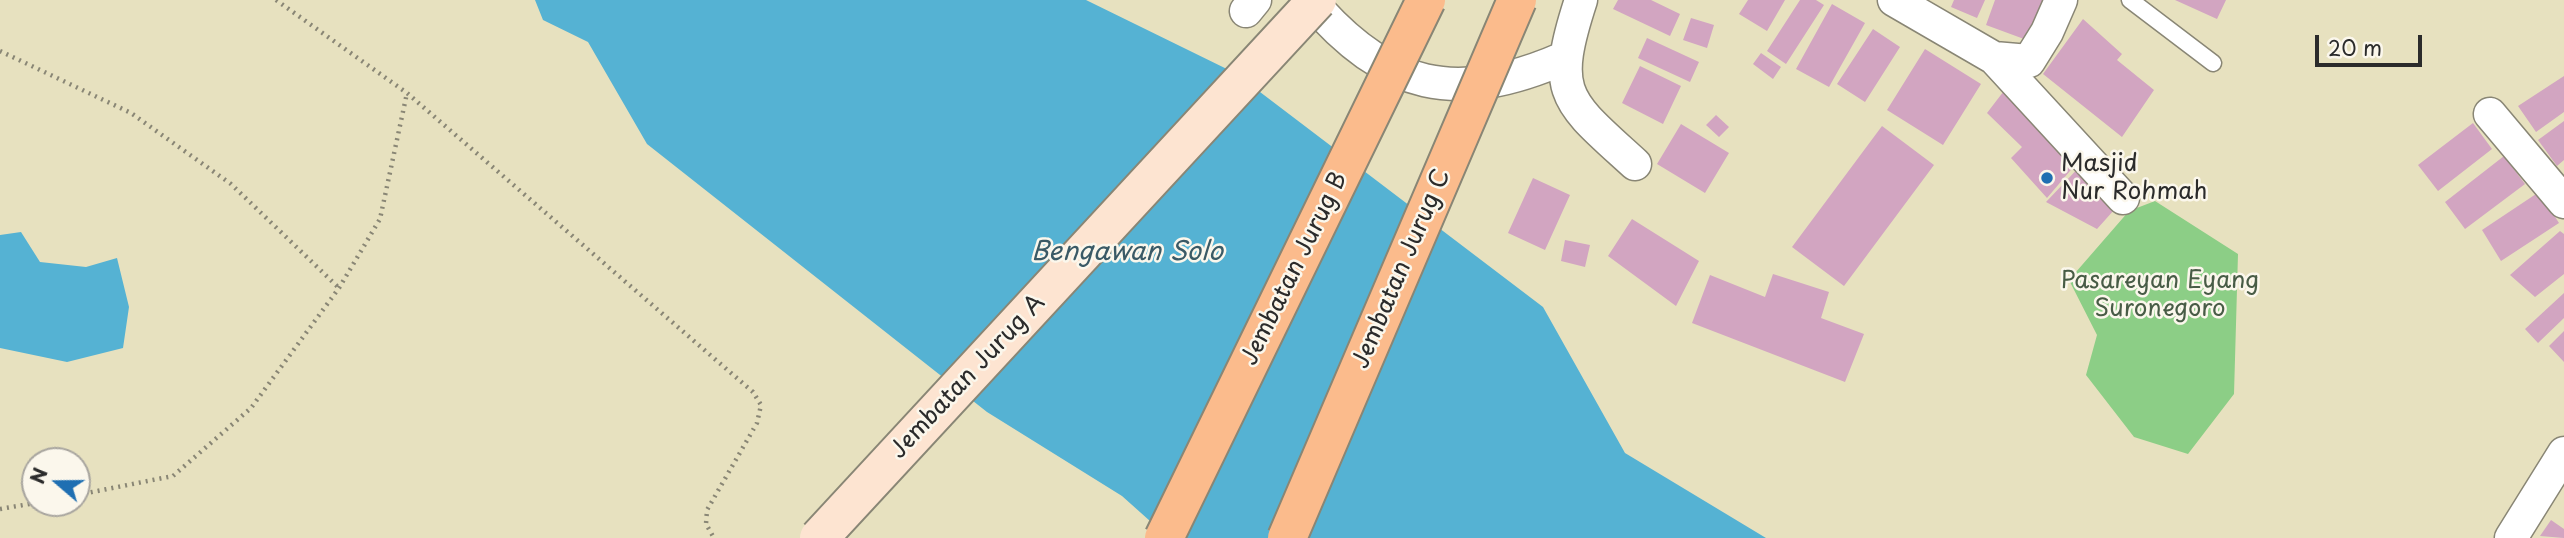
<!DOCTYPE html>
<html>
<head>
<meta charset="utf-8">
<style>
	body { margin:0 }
	#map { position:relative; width:2564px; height:538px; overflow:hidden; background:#e7e1bf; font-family:"Playpen Sans",sans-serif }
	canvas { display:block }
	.north { position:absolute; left:21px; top:447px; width:70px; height:70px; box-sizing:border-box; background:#fbf7ec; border:2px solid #a8a59f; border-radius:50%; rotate:290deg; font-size:19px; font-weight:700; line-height:28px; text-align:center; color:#2b2b2b }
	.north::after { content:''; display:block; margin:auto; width:24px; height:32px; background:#1f6fb2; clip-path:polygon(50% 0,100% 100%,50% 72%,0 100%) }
	.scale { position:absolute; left:2315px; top:35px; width:107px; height:32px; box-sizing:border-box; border:4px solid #2b2b2b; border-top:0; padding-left:9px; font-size:21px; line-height:24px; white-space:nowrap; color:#2b2b2b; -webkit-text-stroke:5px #fbf7ec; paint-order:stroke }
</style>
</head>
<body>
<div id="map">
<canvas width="2564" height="538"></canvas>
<div class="north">N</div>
<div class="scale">20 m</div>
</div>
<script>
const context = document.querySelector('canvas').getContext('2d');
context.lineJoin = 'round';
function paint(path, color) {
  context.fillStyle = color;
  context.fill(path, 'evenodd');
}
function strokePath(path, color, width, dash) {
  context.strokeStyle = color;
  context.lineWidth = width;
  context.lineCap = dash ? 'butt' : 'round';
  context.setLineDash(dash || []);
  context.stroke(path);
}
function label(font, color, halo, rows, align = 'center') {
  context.font = font + ' "Playpen Sans",sans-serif';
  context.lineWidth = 5;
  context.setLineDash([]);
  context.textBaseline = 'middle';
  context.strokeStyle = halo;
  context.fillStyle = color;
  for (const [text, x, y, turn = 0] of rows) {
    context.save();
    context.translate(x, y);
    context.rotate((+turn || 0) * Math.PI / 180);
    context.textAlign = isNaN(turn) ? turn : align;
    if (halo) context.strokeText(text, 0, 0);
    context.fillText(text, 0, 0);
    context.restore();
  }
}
paint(new Path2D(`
	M2155,201L2238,254L2234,394L2188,454L2134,437L2086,375L2097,335L2069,280L2129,211Z`), '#8cce86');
paint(new Path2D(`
	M535,0H1086L1235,73L1543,307L1625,453L1766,538H1169L1122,496L987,412L647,144L588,42L543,20Z
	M21,232L40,262L86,267L117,258L129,307L123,348L67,362L0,348V235Z`), '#55b2d3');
paint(new Path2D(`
	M1618,0H1651L1680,14L1670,36L1613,9Z
	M1748,0H1785L1767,31L1739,14Z
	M1800,0H1816L1824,5L1786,64L1767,51Z
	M1954,0H1985L1977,18L1951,7Z
	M1995,0H2054L2048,13L2024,39L1986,25Z
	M2175,0H2226L2217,19Z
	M1832,4L1865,23L1829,87L1796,69Z
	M1691,18L1714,25L1707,48L1683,40Z
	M2083,19L2122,54L2117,60L2154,90L2122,137L2043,74Z
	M1873,29L1900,47L1865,102L1837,84Z
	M1647,38L1699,62L1690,82L1638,58Z
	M1925,49L1981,84L1943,145L1887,110Z
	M1761,53L1781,67L1773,79L1753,64Z
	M1640,66L1681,86L1663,124L1622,103Z
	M2564,76V112L2536,132L2518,106Z
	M2010,83L2081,158L2047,198L2011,158L2022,147L1987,113Z
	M1716,115L1729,127L1719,137L1706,125Z
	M2564,121V160L2557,166L2538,140Z
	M2473,123L2492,149L2438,191L2418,165Z
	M1681,124L1729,153L1705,193L1657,164Z
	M1882,126L1934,165L1844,286L1792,247Z
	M2504,156L2525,184L2465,229L2445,202Z
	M2085,161L2123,200L2097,229L2046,202Z
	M1533,178L1570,195L1545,250L1508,233Z
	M2539,192L2559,223L2501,261L2482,230Z
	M1632,219L1699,261L1676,306L1608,256Z
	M2560,231L2564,234V274L2535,297L2510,275Z
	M1565,240L1590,245L1585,267L1561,261Z
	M1773,274L1829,292L1821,318L1864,334L1845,382L1692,323L1710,275L1765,297Z
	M2564,293V318L2538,343L2525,329Z
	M2564,331V362L2549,346Z
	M2551,520L2564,529V538L2540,536Z`), '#d2a5c1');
const lane = new Path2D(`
	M2130,0L2213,63`);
const street = new Path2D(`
	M1310,0C1386,90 1457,105 1564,58
	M1581,0C1550,95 1565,100 1635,164
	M1894,0L1994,58L2123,198
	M1246,11L1255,0
	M1994,58L2029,61L2047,32L2061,0
	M2490,114L2564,202
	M2511,538L2564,453`);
strokePath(lane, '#898675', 19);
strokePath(street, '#898675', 35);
strokePath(new Path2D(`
	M276,0L407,93L753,392L761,405L757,423L707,510L706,524L714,538
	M0,51L131,113L231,184L339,288
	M77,495L173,476L251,408L339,288L380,219L407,93
	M0,509L35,503`), '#898675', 4.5, [2, 5]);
strokePath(lane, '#fff', 16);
strokePath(street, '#fff', 32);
const secondaryBridge = new Path2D(`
	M819,538L1317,0`);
const highwayBridge = new Path2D(`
	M1164,538L1426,0
	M1287,538L1517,0`);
strokePath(secondaryBridge, '#898675', 42, []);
strokePath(highwayBridge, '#898675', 42, []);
strokePath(secondaryBridge, '#fde4d1', 38);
strokePath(highwayBridge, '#fbbb8c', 38);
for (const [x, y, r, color] of [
	[2047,178,7,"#1f6fb2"]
]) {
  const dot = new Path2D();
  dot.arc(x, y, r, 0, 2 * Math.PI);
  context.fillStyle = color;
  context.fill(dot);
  strokePath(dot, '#fbf7ec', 2.5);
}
label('24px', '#2b2b2b', '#fbf7ec', [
	["Masjid",2061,164],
	["Nur Rohmah",2061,192]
], 'left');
label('24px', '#2b2b2b', '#fbf7ec', [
	["Jembatan Jurug B",1295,269,-64],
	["Jembatan Jurug C",1402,269,-67],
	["Jembatan Jurug A",968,377,-47]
]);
label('24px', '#485c46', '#fbf7ec', [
	["Pasareyan Eyang",2160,281],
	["Suronegoro",2160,309]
]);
label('italic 26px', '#3a5a66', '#fbf7ec', [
	["Bengawan Solo",1127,253]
]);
</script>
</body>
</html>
